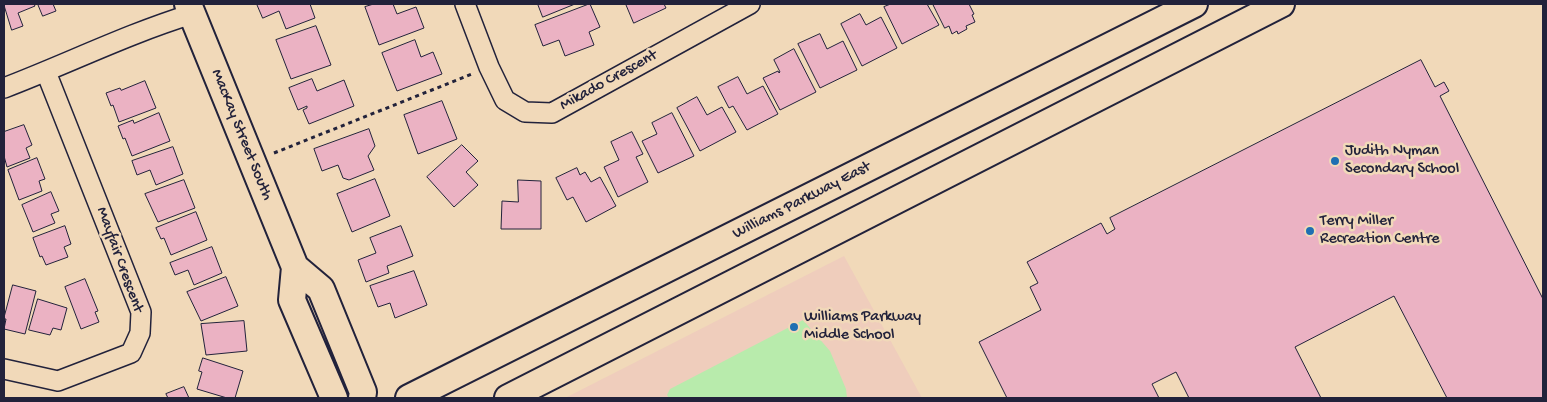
<!DOCTYPE html>
<html>
<head>
<meta charset="utf-8">
<style>
	body { margin:0 }
	#map { position:relative; width:1547px; height:402px; overflow:hidden; background:#f1d9b9; font-family:"Gochi Hand",sans-serif }
	canvas { display:block }
	.frame { position:absolute; inset:0; border:5px solid #22223b; pointer-events:none }
</style>
</head>
<body>
<div id="map">
<canvas width="1547" height="402"></canvas>
<div class="frame"></div>
</div>
<script>
const context = document.querySelector('canvas').getContext('2d');
context.lineJoin = 'round';
function paint(path, color) {
  context.fillStyle = color;
  context.fill(path, 'evenodd');
}
function strokePath(path, color, width, dash) {
  context.strokeStyle = color;
  context.lineWidth = width;
  context.lineCap = dash ? 'butt' : 'round';
  context.setLineDash(dash || []);
  context.stroke(path);
}
function label(font, color, halo, rows, align = 'center') {
  context.font = font + ' "Gochi Hand",sans-serif';
  context.lineWidth = 5;
  context.setLineDash([]);
  context.textBaseline = 'middle';
  context.strokeStyle = halo;
  context.fillStyle = color;
  for (const [text, x, y, turn = 0] of rows) {
    context.save();
    context.translate(x, y);
    context.rotate((+turn || 0) * Math.PI / 180);
    context.textAlign = isNaN(turn) ? turn : align;
    if (halo) context.strokeText(text, 0, 0);
    context.fillText(text, 0, 0);
    context.restore();
  }
}
paint(new Path2D(`
	M844,256L922,398H565Z`), '#efcdbc');
paint(new Path2D(`
	M803,320L830,351L846,389L847,398H669L667,395L670,389Z`), '#b8ebac');
const building = new Path2D(`
	M4,4H34L35,6L18,13L23,26L12,30Z
	M38,4H53L56,11L43,16Z
	M257,4H310L315,18L286,29L279,11L263,18Z
	M374,4H393L397,14L416,7L424,28L379,45L365,7Z
	M538,4H575L543,17Z
	M590,4L600,27L589,32L594,45L565,56L559,40L543,46L535,25Z
	M626,4H664L666,8L634,23Z
	M891,4H927L939,25L902,44L884,7Z
	M933,4H969L974,14L972,15L975,22L966,26L967,29L958,34L957,31L952,34L949,26L945,28Z
	M860,14L866,25L881,17L897,48L862,66L841,24Z
	M316,26L331,65L291,79L276,40Z
	M820,34L827,49L843,41L857,70L820,88L798,44Z
	M415,40L421,57L433,52L442,74L397,91L382,53Z
	M794,49L816,92L780,110L763,78L778,71L779,73L780,72L774,60Z
	M1421,60L1435,87L1444,82L1449,91L1440,96L1543,299V398H1447L1394,296L1295,347L1321,398H1189L1176,372L1152,384L1159,398H1007L979,342L1041,310L1030,287L1038,283L1027,262L1101,223L1107,234L1115,229L1110,218Z
	M738,77L747,94L763,86L778,114L747,130L733,106L729,108L718,87Z
	M312,79L317,91L344,80L354,106L309,124L303,110L307,108V106L298,110L289,88Z
	M145,81L156,108L119,122L113,105L111,106L106,93L120,88L121,90Z
	M697,97L707,115L722,107L736,132L700,151L677,108Z
	M442,101L457,139L418,154L404,115Z
	M159,113L170,141L132,156L125,138L123,139L118,126L133,120L134,123Z
	M672,113L694,156L658,173L642,141L657,134L652,123Z
	M24,125L32,145L26,148L30,158L7,167L4,156V132Z
	M369,129L375,146L368,156L374,170L349,180L343,178L338,165L322,171L314,149Z
	M632,132L643,154L636,157L648,182L618,197L604,167L619,160L611,142Z
	M462,145L478,161L466,172L478,185L454,207L427,177Z
	M173,147L183,174L156,185L150,170L137,175L132,161Z
	M37,158L45,179L39,181L42,191L19,200L8,170Z
	M577,168L580,175L585,172L591,182L600,177L616,206L586,222L573,197L567,200L556,178Z
	M375,179L390,216L352,232L337,194Z
	M184,180L195,208L158,222L145,194Z
	M518,180L541,181V229H501L502,201L518,202Z
	M51,192L59,211L51,214L55,223L33,232L22,205Z
	M196,212L207,240L171,255L164,238L161,239L156,228Z
	M65,226L71,244L64,247L68,257L46,265L42,256L40,257L33,238Z
	M401,226L413,256L387,266L389,273L366,282L358,260L376,253L370,238Z
	M212,247L222,273L194,285L188,270L175,275L170,263Z
	M414,271L427,305L395,318L390,303L378,307L370,286Z
	M226,277L238,306L201,321L187,292Z
	M85,279L98,311L95,312L99,322L81,329L65,287Z
	M13,285L36,291L25,334L4,329L6,319H4Z
	M38,299L67,308L61,330L53,328L50,335L29,330Z
	M244,321L247,351L206,355L201,324Z
	M203,358L243,371L235,398H227L197,389L202,372L199,371Z
	M184,387L189,398H168L166,394Z`);
paint(building, '#ebb2c3');
strokePath(building, '#22223b', 1);
const street = new Path2D(`
	M465,4L489,67L505,100L525,112L552,113L750,4
	M4,88C67,64 127,34 192,14
	M4,369L58,381L131,353L140,333L141,312L46,72`);
const secondary = new Path2D(`
	M188,4L295,267L292,300L334,398
	M295,267L321,289L363,392L362,398
	M409,398L1194,4
	M508,398L1281,4`);
strokePath(street, '#22223b', 22);
strokePath(secondary, '#22223b', 30);
strokePath(new Path2D(`
	M274,153L472,74`), '#22223b', 3, [4, 4]);
strokePath(street, '#f1d9b9', 19);
strokePath(secondary, '#f1d9b9', 26);
for (const [x, y, r, color] of [
	[1335,161,5,"#1f6fb2"],
	[1310,231,5,"#1f6fb2"],
	[794,327,5,"#1f6fb2"]
]) {
  const dot = new Path2D();
  dot.arc(x, y, r, 0, 2 * Math.PI);
  context.fillStyle = color;
  context.fill(dot);
  strokePath(dot, '#f1d9b9', 2);
}
label('16px', '#22223b', '#f1d9b9', [
	["Mikado Crescent",609,81,-29],
	["MacKay Street South",241,135,68],
	["Williams Parkway East",802,201,-27],
	["Mayfair Crescent",119,260,70]
]);
label('16px', '#22223b', '#f1d9b9', [
	["Judith Nyman",1345,152],
	["Secondary School",1345,170],
	["Terry Miller",1320,222],
	["Recreation Centre",1320,240],
	["Williams Parkway",804,318],
	["Middle School",804,336]
], 'left');
</script>
</body>
</html>
